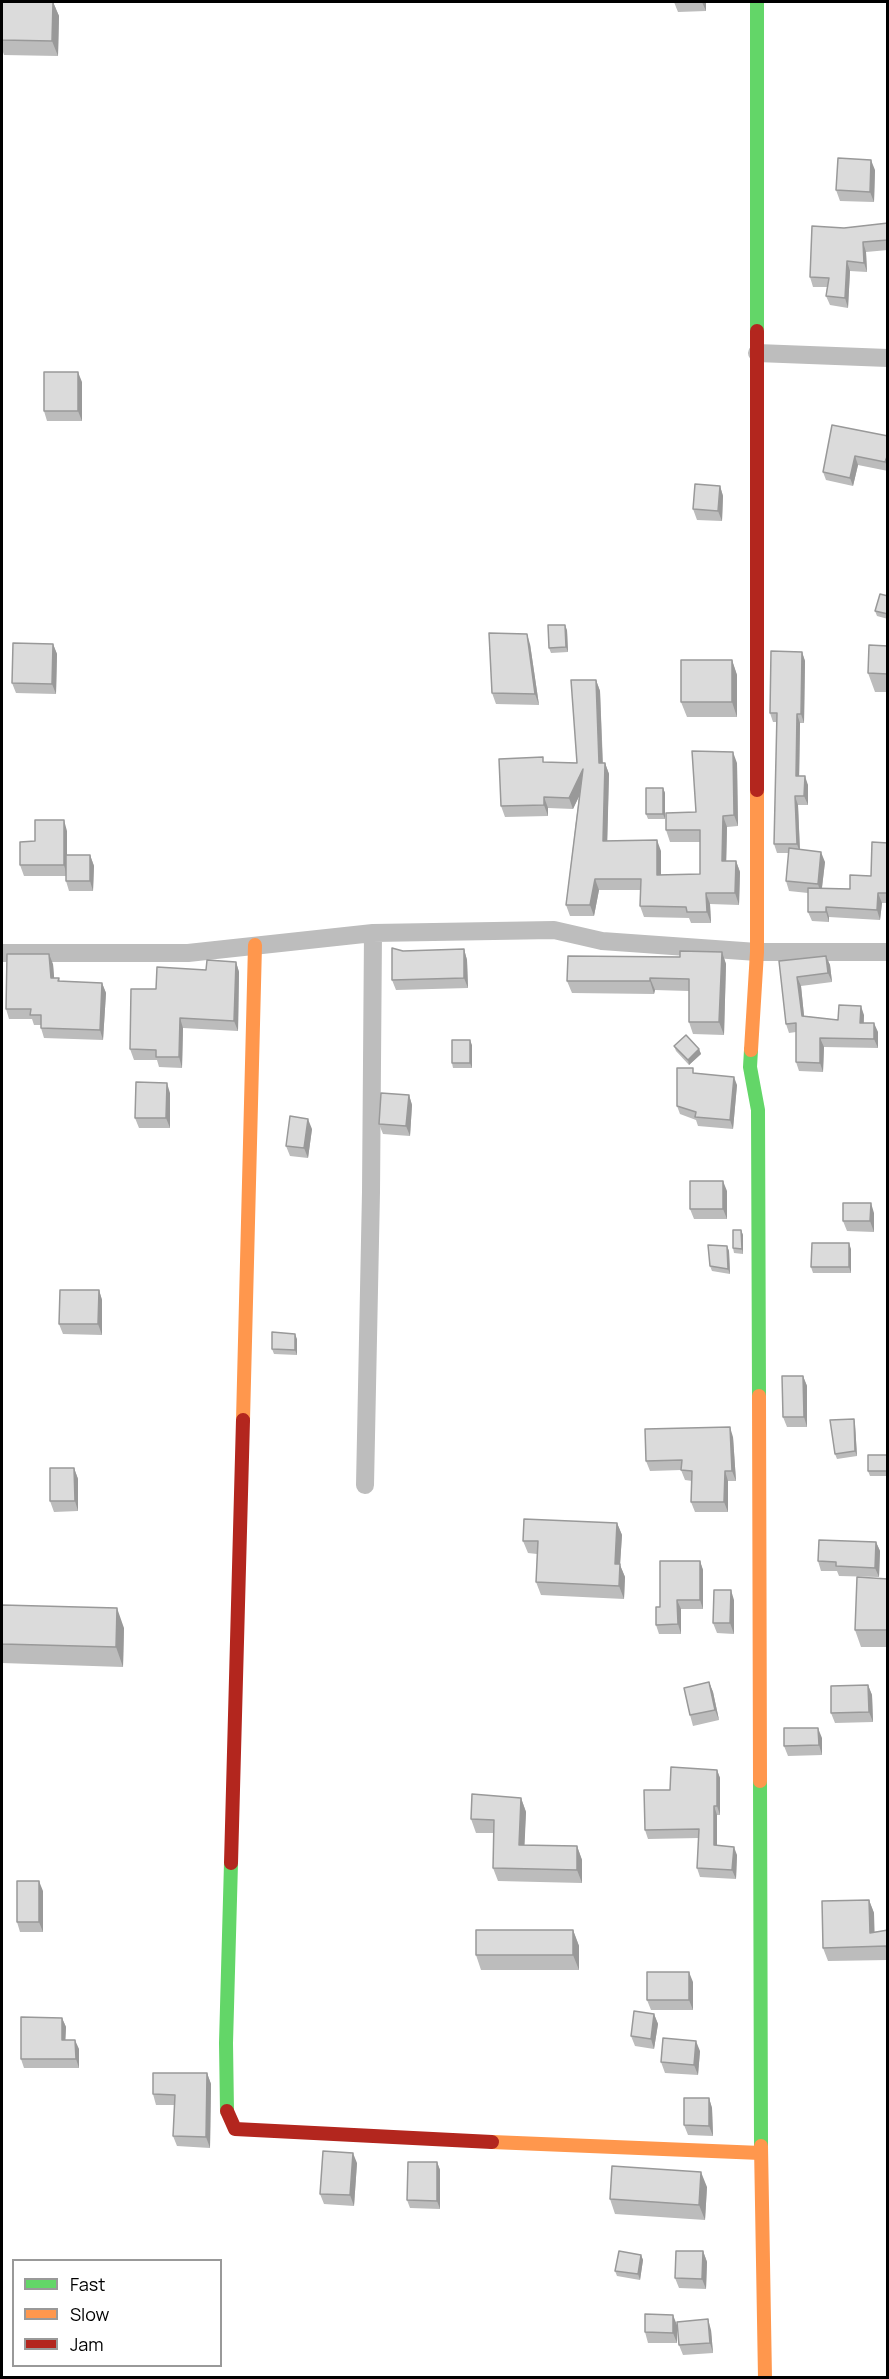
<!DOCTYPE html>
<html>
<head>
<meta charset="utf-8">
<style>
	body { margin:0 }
	#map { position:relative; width:889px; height:2379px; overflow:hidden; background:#fff; font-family:Manrope,sans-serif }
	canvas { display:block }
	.frame { position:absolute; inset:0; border:3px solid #000; pointer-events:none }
	.legend { position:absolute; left:12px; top:2259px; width:210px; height:108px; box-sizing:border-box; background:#fff; border:2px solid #999; margin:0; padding:8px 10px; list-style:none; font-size:18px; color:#000 }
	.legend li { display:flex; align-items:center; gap:12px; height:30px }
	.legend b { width:30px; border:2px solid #999 }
</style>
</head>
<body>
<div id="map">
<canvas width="889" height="2379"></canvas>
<div class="frame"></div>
<ul class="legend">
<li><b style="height:8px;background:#63d668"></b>Fast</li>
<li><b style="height:8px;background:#ff974d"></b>Slow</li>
<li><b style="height:8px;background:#b3261e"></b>Jam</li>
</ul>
</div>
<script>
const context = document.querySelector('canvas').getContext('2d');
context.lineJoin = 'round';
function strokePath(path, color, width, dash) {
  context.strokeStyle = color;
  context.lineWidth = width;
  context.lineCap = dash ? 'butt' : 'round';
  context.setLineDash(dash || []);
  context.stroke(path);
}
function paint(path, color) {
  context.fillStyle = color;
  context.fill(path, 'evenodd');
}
strokePath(new Path2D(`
	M757,353L888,358
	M2,953H188L373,933L554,930L602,941L757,952H888
	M365,1485L371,1192L373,933`), '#bdbdbd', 18);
strokePath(new Path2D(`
	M757,2V331
	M751,1050L750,1067L758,1110L759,1396
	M760,1781L761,2146
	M227,2111L226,2043L231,1863`), '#63d668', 14);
strokePath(new Path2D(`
	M751,1050L757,952V790
	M759,1396L760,1781
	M243,1420L255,945
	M492,2142L761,2153
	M761,2146L765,2378`), '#ff974d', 14);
strokePath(new Path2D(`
	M757,331V790
	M231,1863L243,1420
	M227,2111L235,2129L492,2142`), '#b3261e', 14);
paint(new Path2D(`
	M2,2H53L59,16L58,56L4,55L2,49Z
	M674,2H706V11L678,12Z
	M875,170L874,202L840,201L836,190Z
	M888,223V250L866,252L867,272L850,271L848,308L830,305L826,296L827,287H813L810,277L844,228Z
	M82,382V421H47L44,411Z
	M888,436V471L858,465L853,486L826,480L823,472Z
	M720,486L723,496L722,521L697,520L693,509Z
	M888,596V619L877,616L875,611Z
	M567,630L568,652L551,653L549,648Z
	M53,644L57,654L56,694L16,693L12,683Z
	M530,644L539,705L496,704L492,693Z
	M888,646V692H875L868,673Z
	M802,652L805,661L804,723H800L799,776L808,785V805H798L800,850L825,862L822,888L850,889L871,876L888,843V903H882L880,920L829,917V922L812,921L808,912V893L789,891L786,881L789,853H777L774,844L777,722H773L770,713Z
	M732,660L737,675V717H687L681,702Z
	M596,680L600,691L603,763H605L609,774L607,841L661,851V875L700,874V842H670L666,830L696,812L737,763L738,826L727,827L726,861H736L740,872L739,905L710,904L711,923H691L689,918L644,917L640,906V890H599L594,916H570L566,905L579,796L573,809L548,808V816L505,817L501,806L545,762L577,763Z
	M663,788L665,793V819H648L646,814Z
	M67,831V855H90L94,866L93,891H69L66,881V876H24L20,865Z
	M464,949L467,960L468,988L396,990L392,980L403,951Z
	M722,952L726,964L724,1035L693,1034L689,1022V991L655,990L654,994L572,993L567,981L680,957Z
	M826,956L830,965L832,982L801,986L804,1016L838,1020L864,1015V1023L878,1032V1048L824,1047L823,1072L799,1071L796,1062V1032L789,1033L786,1024L779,961Z
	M236,962L239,972L238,1031L183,1028L182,1068L159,1067L157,1060H134L130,1049L156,989L206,970Z
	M53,964L54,978H59L60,981L102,983L106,993L103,1040L44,1038L41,1028V1025H34L32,1019H9L6,1009Z
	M472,1045V1068H453L452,1063Z
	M674,1046L699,1049L701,1054L689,1065L676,1051Z
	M695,1074L737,1085L733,1129L698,1126L696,1120L680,1114L677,1106Z
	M170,1093V1128H139L135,1118Z
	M409,1095L412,1105L410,1136L383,1134L379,1124Z
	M312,1129L308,1158L290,1156L286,1146Z
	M727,1191V1219H694L690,1209Z
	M874,1213V1232L847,1231L843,1221Z
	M741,1230L743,1235V1254L734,1253L733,1248Z
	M727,1246L729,1251L730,1274L712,1271L710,1266Z
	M851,1249V1273H813L811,1267Z
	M99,1290L102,1300V1335L63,1334L59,1324Z
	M297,1339V1355L274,1354L272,1349Z
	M803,1376L807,1386V1427H787L783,1417Z
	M854,1419L855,1424L857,1456L837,1459L835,1454Z
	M733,1437L736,1481H728V1512H695L691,1502L692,1481L685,1480L681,1470L650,1471L646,1461Z
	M888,1455V1476H870L868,1471Z
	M74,1468L78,1479V1511L54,1512L50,1501Z
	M617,1523L622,1535L620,1565L625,1577L624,1599L541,1595L536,1582L537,1554L528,1553L523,1541Z
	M876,1542L880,1551L879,1577L839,1576L837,1571H821L818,1561Z
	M700,1561L703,1570V1609H681V1634H659L656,1625Z
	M888,1579V1647H861L855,1630Z
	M734,1600V1634L717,1633L713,1623Z
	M2,1605L124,1628L123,1667L2,1663Z
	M709,1682L713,1692L719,1720L693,1726L690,1715Z
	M868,1685L872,1695L873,1722L835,1723L831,1713Z
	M822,1738V1755L788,1756L784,1746Z
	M717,1770L720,1778V1815H717V1846L737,1855L736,1879L700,1877L697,1868L699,1838L648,1839L645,1830L670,1790Z
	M521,1798L526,1812L524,1845L577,1846L582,1860V1883L498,1881L493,1868L494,1833H476L471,1819Z
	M43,1891V1932H20L17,1922Z
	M869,1900L874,1913V1932L888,1930V1960L828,1961L823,1948Z
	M573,1930L579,1946V1970H481L476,1955Z
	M693,1982V2010H651L647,2000Z
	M654,2014L658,2024L654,2049L635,2046L631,2036Z
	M62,2018L66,2027L65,2040L79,2049V2068H24L21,2059Z
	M700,2051L698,2075L665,2073L661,2062Z
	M207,2073L211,2084L210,2148L177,2146L173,2136L175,2105H156L153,2094Z
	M709,2098L712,2108L713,2136L688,2135L684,2125Z
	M437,2162L440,2170V2209L410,2208L407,2200Z
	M357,2163L354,2206L324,2204L320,2194Z
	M707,2187L705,2220L615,2214L610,2199Z
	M703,2251L707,2262L706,2289L679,2288L675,2278Z
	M641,2255L643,2260L640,2280L617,2276L615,2271Z
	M677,2325V2343H648L645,2332Z
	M711,2330L713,2353L683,2355L679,2345Z`), '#bcbcbc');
paint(new Path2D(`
	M53,2L59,16L58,56L52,41Z
	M702,2H706V11Z
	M871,160L875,170L874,202L870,192Z
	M863,242L866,252L867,272L864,263Z
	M847,261L850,271L848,308L845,298Z
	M78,372L82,382V421L78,411Z
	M887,454L888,468L885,462Z
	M855,456L858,465L853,486L850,478Z
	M720,486L723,496L722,521L718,511Z
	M565,625L567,630L568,652L566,647Z
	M527,634L530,644L539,705L535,694Z
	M53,644L57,654L56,694L52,684Z
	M802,652L805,661L804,723L801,714Z
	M732,660L737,675V717L732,702Z
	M596,680L600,691L603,774L599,763Z
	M797,714L800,723L799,785L796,776Z
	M733,752L737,763L738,826L734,815Z
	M605,763L609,774L607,852L603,841Z
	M583,769L587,780L573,809L569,798Z
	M805,776L808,785V805L804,796Z
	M663,788L665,793V819L663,814Z
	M795,796L798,805L800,853L797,844Z
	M544,797L548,808V816L544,805Z
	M723,816L727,827L726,872L722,861Z
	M64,820L67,831V876L64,865Z
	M657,840L661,851V886L657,875Z
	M821,852L825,862L821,895L818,884Z
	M90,855L94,866L93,891L90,881Z
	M736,861L740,872L739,905L735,893Z
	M595,879L599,890L594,916L590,905Z
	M706,893L710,904L711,923L707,912Z
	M878,893L882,903L880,920L877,910Z
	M826,907L829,917V922L826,912Z
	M464,949L467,960L468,988L464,978Z
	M722,952L726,964L724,1035L719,1022Z
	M49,954L53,964L55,988L51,978Z
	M826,956L830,965L832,982L828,973Z
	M236,962L239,972L238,1031L234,1021Z
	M797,977L801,986L805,1025L802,1016Z
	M650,978L655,990L654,994L650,981Z
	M102,983L106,993L103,1040L100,1030Z
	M861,1006L864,1015L863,1032L860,1023Z
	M180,1018L183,1028L182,1068L179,1057Z
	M874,1023L878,1032V1048L874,1039Z
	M820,1038L824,1047L823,1072L820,1063Z
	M470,1040L472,1045V1068L470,1063Z
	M699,1049L701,1054L689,1065L688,1060Z
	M734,1077L737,1085L733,1129L730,1120Z
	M167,1083L170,1093V1128L166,1118Z
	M409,1095L412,1105L410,1136L406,1126Z
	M308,1119L312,1129L308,1158L304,1148Z
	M723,1181L727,1191V1219L723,1209Z
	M871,1203L874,1213V1232L870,1221Z
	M741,1230L743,1235V1254L742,1249Z
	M849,1243L851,1249V1273L849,1267Z
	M727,1246L729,1251L730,1274L728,1269Z
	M99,1290L102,1300V1335L98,1324Z
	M295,1334L297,1339V1355L295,1350Z
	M803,1376L807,1386V1427L804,1417Z
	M854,1419L855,1424L857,1456L855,1451Z
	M730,1427L733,1437L736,1481L732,1471Z
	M74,1468L78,1479V1511L75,1501Z
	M725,1471L728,1481V1512L724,1502Z
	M617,1523L622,1535L620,1565L625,1577L624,1599L619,1586L615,1564Z
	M876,1542L880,1551L879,1577L875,1568Z
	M700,1561L703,1570V1609L700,1600Z
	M731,1590L734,1600V1634L730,1623Z
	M677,1600L681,1609V1634L678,1624Z
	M117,1608L124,1628L123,1667L116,1647Z
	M709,1682L713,1692L719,1720L715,1710Z
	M868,1685L872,1695L873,1722L869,1712Z
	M818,1728L822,1738V1755L819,1745Z
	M717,1770L720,1778V1815L717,1806Z
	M521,1798L526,1812L524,1858L519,1845Z
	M714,1806L717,1815V1854L714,1845Z
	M577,1846L582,1860V1883L577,1870Z
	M734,1847L737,1855L736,1879L732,1870Z
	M39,1881L43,1891V1932L39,1922Z
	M869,1900L874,1913L875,1946L870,1933Z
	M573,1930L579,1946V1970L573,1955Z
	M689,1972L693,1982V2010L689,2000Z
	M654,2014L658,2024L654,2049L651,2039Z
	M62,2018L66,2027L65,2050L62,2040Z
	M75,2040L79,2049V2068L76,2059Z
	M696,2041L700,2051L698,2075L694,2065Z
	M207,2073L211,2084L210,2148L206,2137Z
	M709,2098L712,2108L713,2136L709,2126Z
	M353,2153L357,2163L354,2206L350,2195Z
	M437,2162L440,2170V2209L437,2201Z
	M701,2172L707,2187L705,2220L699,2205Z
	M703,2251L707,2262L706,2289L702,2279Z
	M641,2255L643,2260L640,2280L638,2274Z
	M673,2315L677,2325V2343L673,2333Z
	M708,2319L711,2330L713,2353L710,2343Z`), '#999');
const building = new Path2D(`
	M2,2H53L52,41L2,40Z
	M838,158L871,160L870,192L836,190Z
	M888,223V240L863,242L864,263L847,261L845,298L826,296L829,278L810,277L812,226L844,228Z
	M44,372H78V411H44Z
	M832,425L888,436V454L885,462L855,456L850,478L823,472Z
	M695,484L720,486L718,511L693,509Z
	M880,594L888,596V614L875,611Z
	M548,625H565L566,647L549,648Z
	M489,633L527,634L535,694L492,693Z
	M13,643L53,644L52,684L12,683Z
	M869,645L888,646V674L868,673Z
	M771,651L802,652L801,714H797L796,776H805L804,796H795L797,844H774L777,713H770Z
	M681,660H732V702H681Z
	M571,680H596L599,763H605L603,841L657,840V875L700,874V830H666V813L696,812L692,751L733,752L734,815L723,816L722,861H736L735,893H706L707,912H687L686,907L640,906L641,879H595L590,905H566L583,769L569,798L544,797V805L501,806L499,759L543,757V762L577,763Z
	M646,788H663V814H646Z
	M35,820H64V865H20V842L35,841Z
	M872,842L888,843V893H878L877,910L826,907V912H808V888L850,889V875L871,876Z
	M789,848L821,852L818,884L786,881Z
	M66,855H90V881H66Z
	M392,948L403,951L464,949V978L392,980Z
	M680,951L722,952L719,1022H689V979L650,978V981H567L568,956L680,957Z
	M7,954H49L51,978H59L58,981L102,983L100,1030L41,1028V1015H30L31,1009H6Z
	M826,956L828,973L797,977L802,1016L838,1020L839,1005L861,1006L860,1023H874V1039L820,1038V1063L796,1062V1023L786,1024L779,961Z
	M207,960L236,962L234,1021L180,1018L179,1057H156V1050L130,1049L131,989H156L157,967L206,970Z
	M686,1035L699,1049L688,1060L674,1046Z
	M452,1040H470V1063H452Z
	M677,1068H693V1073L734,1077L730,1120L695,1117L696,1112L677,1106Z
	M136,1082L167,1083L166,1118H135Z
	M381,1093L409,1095L406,1126L379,1124Z
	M290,1116L308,1119L304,1148L286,1146Z
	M690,1181H723V1209H690Z
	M843,1203H871L870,1221H843Z
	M733,1230H741L742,1249L733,1248Z
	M812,1243H849V1267H811Z
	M708,1245L727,1246L728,1269L710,1266Z
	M60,1290H99L98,1324H59Z
	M272,1332L295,1334V1350L272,1349Z
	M782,1376H803L804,1417H783Z
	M854,1419L855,1451L835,1454L830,1420Z
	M730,1427L732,1471H725L724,1502H691L692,1471L681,1470L682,1460L646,1461L645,1429Z
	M868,1455H888V1471H868Z
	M50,1468H74L75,1501H50Z
	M524,1519L617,1523L615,1564H620L619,1586L536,1582L538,1541H523Z
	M819,1540L876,1542L875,1568L836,1566V1562L818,1561Z
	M660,1561H700V1600H677L678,1624L656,1625V1607H660Z
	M857,1577L888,1579V1630H855Z
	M714,1590H731L730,1623H713Z
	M2,1605L117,1608L116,1647L2,1644Z
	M709,1682L715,1710L690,1715L684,1688Z
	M868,1685L869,1712L831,1713V1686Z
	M784,1728H818L819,1745L784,1746Z
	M671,1767L717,1770V1806H714V1845L734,1847L732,1870L697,1868L699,1829L645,1830L644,1790H670Z
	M472,1794L521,1798L519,1845L577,1846V1870L493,1868L494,1820L471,1819Z
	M17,1881H39V1922H17Z
	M869,1900L870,1933L888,1930V1953L886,1946L823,1948L822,1901Z
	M476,1930H573V1955H476Z
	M647,1972H689V2000H647Z
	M634,2011L654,2014L651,2039L631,2036Z
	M21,2017L62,2018V2040H75L76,2059H21Z
	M663,2038L696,2041L694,2065L661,2062Z
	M153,2073H207L206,2137L173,2136L175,2095L153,2094Z
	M684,2098H709V2126L684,2125Z
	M323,2151L353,2153L350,2195L320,2194Z
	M408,2162H437V2201L407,2200Z
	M612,2166L701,2172L699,2205L610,2199Z
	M619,2251L641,2255L638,2274L615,2271Z
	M676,2251H703L702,2279L675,2278Z
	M645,2314L673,2315V2333L645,2332Z
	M708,2319L710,2343L679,2345L677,2322Z`);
paint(building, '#dbdbdb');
strokePath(building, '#999', 1.5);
</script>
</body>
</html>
